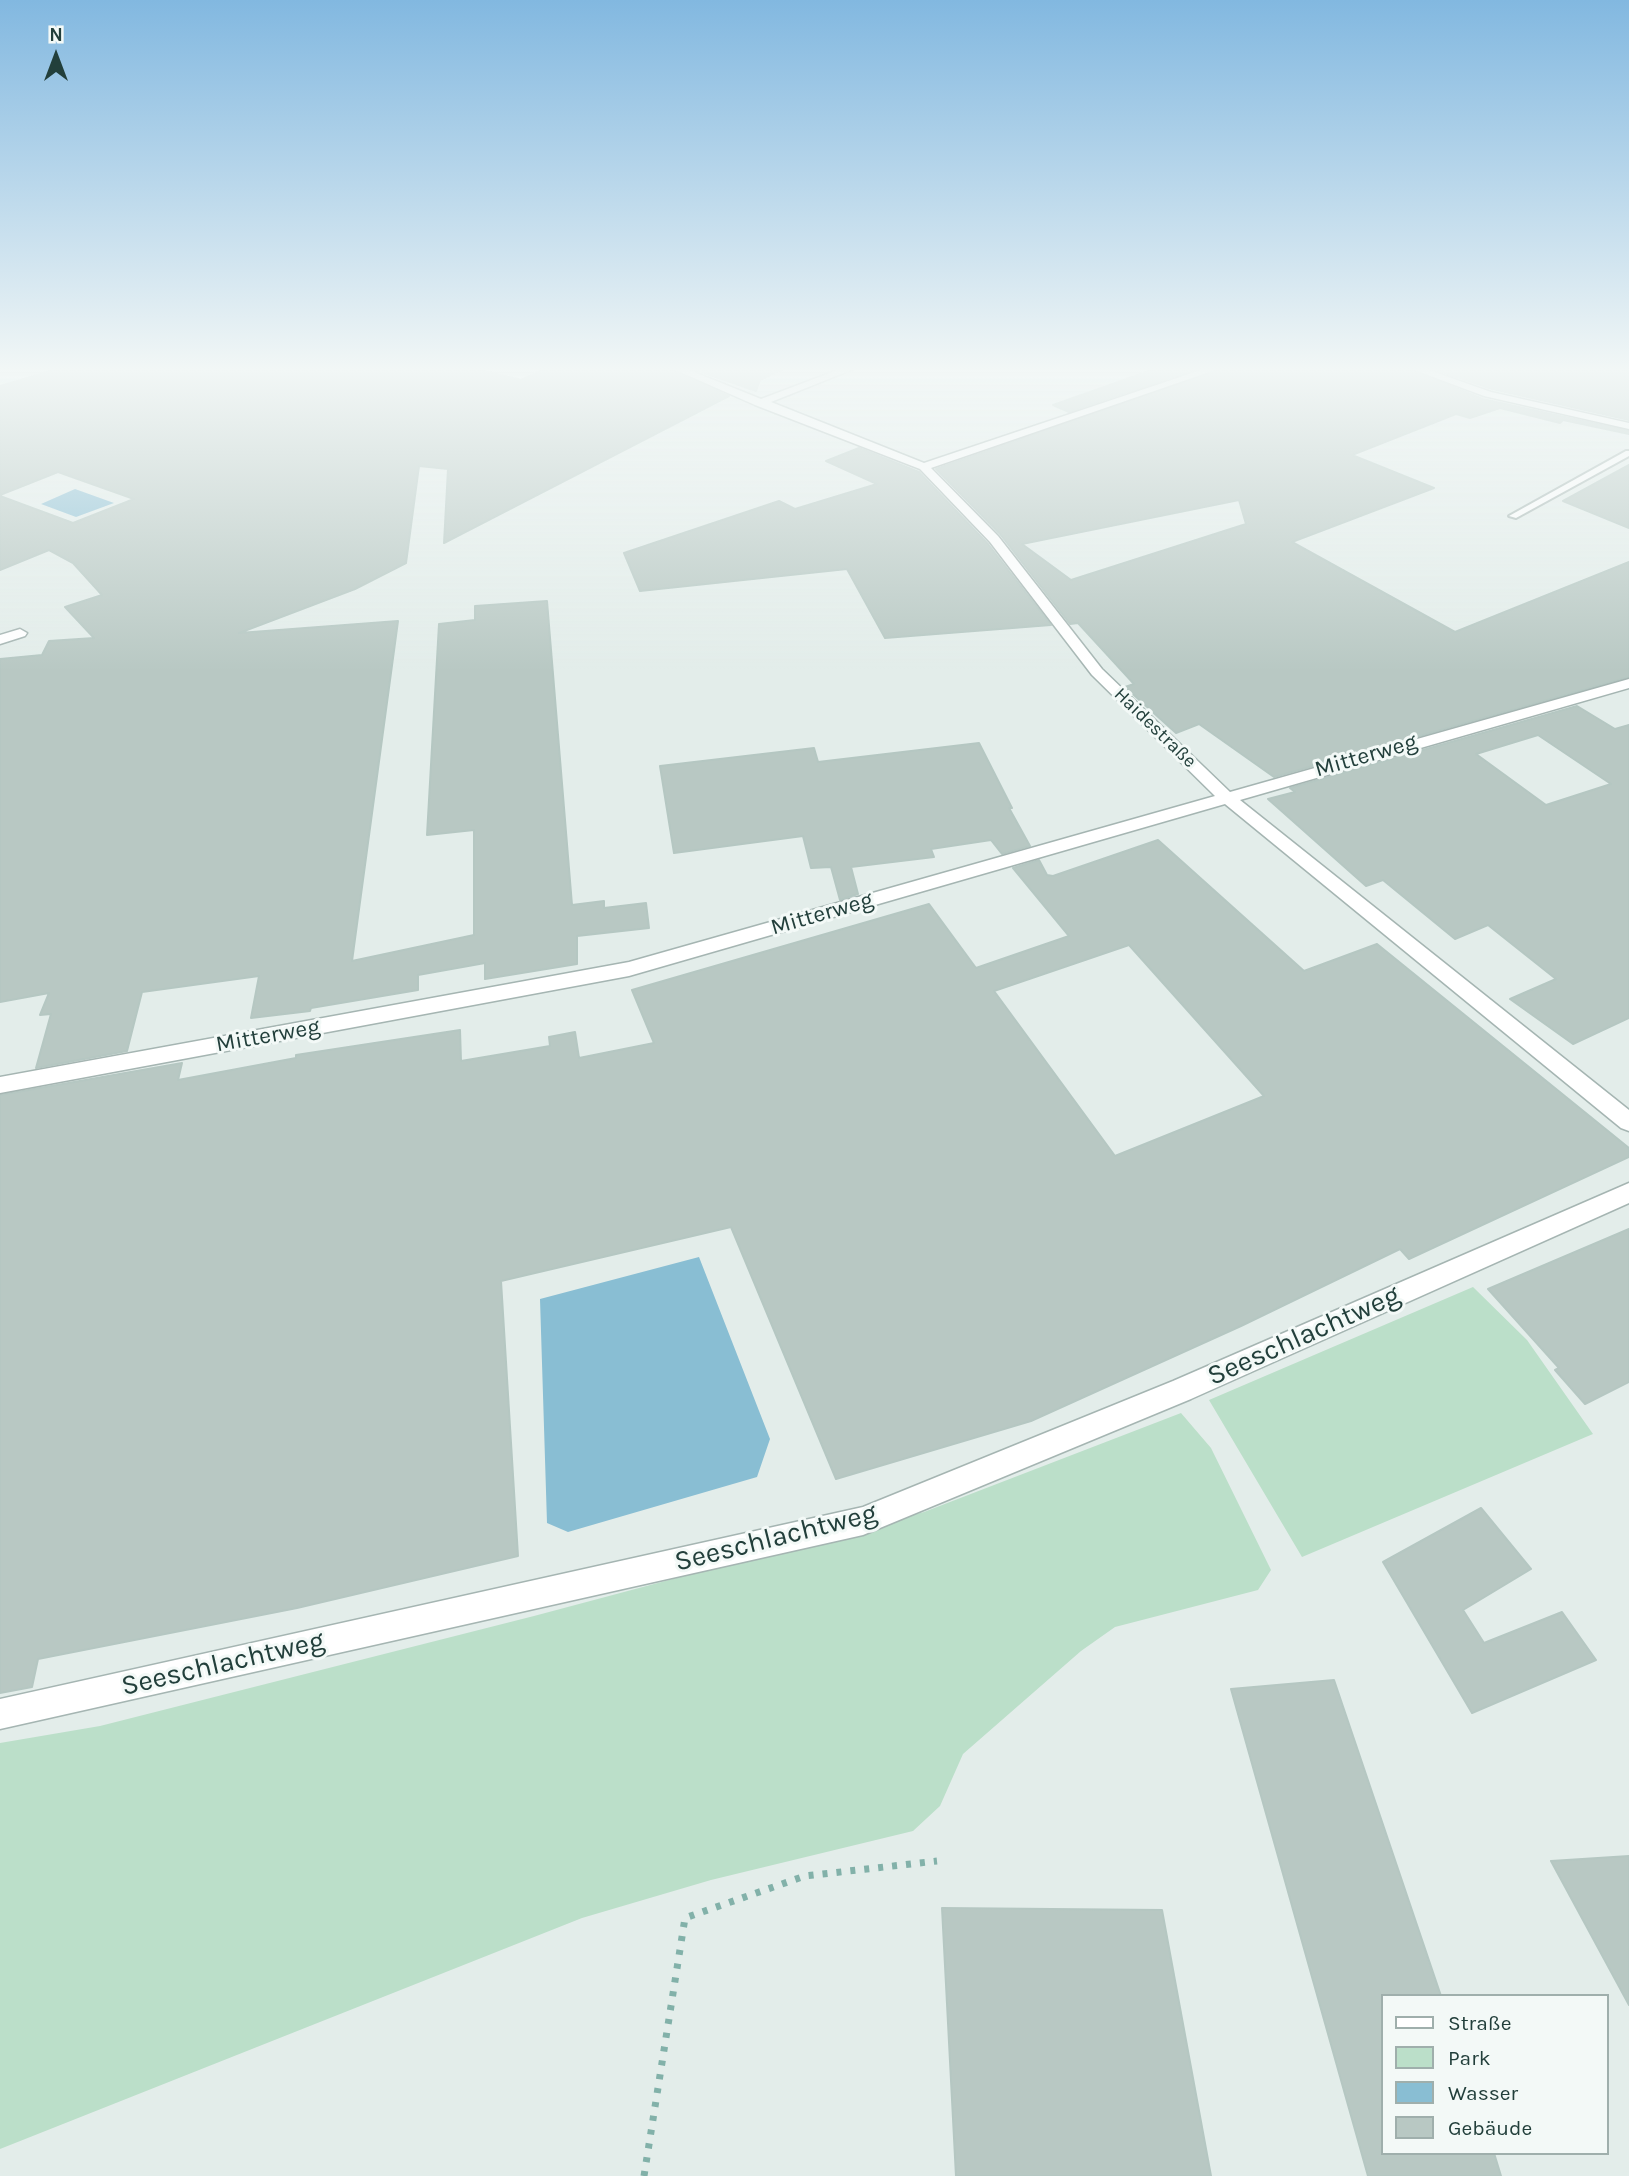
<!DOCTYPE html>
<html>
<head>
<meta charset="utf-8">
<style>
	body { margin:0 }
	#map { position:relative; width:1629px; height:2176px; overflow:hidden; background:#e3edea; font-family:Karla,sans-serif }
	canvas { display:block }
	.legend { position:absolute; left:1381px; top:1994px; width:228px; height:161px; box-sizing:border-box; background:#f3f9f7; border:2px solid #9fafac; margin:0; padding:9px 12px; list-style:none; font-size:21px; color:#223f3b }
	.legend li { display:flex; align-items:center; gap:14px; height:35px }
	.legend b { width:35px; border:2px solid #9fafac }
	.north { position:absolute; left:21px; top:21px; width:70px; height:70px; -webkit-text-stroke:5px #f3f9f7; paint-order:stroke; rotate:0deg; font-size:19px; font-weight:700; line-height:28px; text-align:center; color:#223f3b }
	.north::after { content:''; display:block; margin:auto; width:24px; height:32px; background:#223f3b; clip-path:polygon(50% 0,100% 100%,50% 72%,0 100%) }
</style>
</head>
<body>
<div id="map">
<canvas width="1629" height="2176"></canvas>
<ul class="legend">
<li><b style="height:9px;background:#fff"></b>Straße</li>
<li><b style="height:19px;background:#bbdfc9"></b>Park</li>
<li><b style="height:19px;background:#89bed3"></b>Wasser</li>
<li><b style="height:19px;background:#b8c8c3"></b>Gebäude</li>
</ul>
<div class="north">N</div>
</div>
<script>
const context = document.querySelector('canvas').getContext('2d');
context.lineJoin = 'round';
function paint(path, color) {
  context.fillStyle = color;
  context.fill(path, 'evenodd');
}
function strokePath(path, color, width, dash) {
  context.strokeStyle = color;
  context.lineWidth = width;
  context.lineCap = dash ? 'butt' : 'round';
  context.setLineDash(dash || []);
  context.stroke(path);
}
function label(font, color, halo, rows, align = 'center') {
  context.font = font + ' Karla,sans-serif';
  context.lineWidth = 6;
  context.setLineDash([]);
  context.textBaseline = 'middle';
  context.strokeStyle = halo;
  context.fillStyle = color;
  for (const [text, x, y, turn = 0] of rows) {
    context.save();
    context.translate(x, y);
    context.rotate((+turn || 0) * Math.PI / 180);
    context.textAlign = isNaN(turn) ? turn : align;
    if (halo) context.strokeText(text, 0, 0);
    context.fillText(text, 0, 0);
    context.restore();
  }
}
paint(new Path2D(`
	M1473,1287L1527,1340L1593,1434L1302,1557L1209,1400Z
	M1181,1413L1211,1448L1271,1570L1258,1590L1115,1627L1081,1651L963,1754L940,1806L913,1831L711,1880L582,1918L0,2149V1743L100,1726L534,1616L924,1512Z`), '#bbdfc9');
paint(new Path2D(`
	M75,489L114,503L76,517L41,504Z
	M699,1257L770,1439L757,1477L568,1532L547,1523L540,1299Z`), '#89bed3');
const building = new Path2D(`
	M61,368H471L521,380L548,368H669L729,396L444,543L448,469L419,466L406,563L355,589L239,633L398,621L352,961L474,935V830L427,835L439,624L475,620V606L547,601L572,905L604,901V908L646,903L649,928L577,936V964L485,979V963L418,975V990L311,1008L310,1011L251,1018L259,976L142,992L127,1051L36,1068L51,1014L40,1015L49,993L0,1002V659L42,655L49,641L94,638L65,607L102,595L73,563L49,550L0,570V496L73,523L134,499L58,472L0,495V386Z
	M690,368H785L760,380L756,391Z
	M1158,368H1200L1069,412L1053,405Z
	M1224,368H1406L1483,399L1629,431V434L1563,420L1560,423L1500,408L1470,418L1456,414L1352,455L1434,488L1292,542L1455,632L1629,562V677L1274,777L1199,724L1176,733L1125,687L1134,684L1078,623L1070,624L1000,534L936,469ZM1239,500L1246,524L1071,580L1022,544Z
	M1430,368H1629V420L1492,389Z
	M859,448L919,472L988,544L1051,625L885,638L847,569L640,591L624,553L779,501L795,509L877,484L826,461Z
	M1629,465V528L1563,501Z
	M1577,706L1615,729L1629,725V1018L1573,1044L1510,999L1556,979L1488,925L1455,939L1383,880L1366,886L1268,799L1295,792L1290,788ZM1538,735L1611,784L1546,805L1476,754Z
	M979,743L1012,808H1009L1030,846L1002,854L991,840L931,849L934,857L851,867L858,894L840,900L831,867L811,868L803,836L674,853L660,766L814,748L818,762Z
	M1158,840L1304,971L1377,944L1629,1148V1157L1409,1259L1400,1249L1241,1326L1031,1421L836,1479L731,1227L501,1281L518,1556L297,1608L38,1659L32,1687L0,1693V1095L182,1063L178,1080L296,1058V1055L460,1030L461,1061L550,1046L549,1037L575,1032L579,1058L654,1043L632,990L929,904L976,968L1069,936L1013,868L1039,860L1047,875L1053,876ZM1129,945L1264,1096L1115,1156L994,991Z
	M1629,1229V1382L1585,1404L1555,1370L1559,1368L1488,1289Z
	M1481,1508L1531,1569L1463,1610L1484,1643L1562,1612L1596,1660L1472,1713L1383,1562Z
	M1334,1680L1441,1996H1382V2153H1494L1501,2176H1368L1231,1689Z
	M1629,1856V2005L1551,1861Z
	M942,1908L1162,1910L1211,2176H956Z`);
paint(building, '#b8c8c3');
strokePath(building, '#b5c7c2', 2);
const lane = new Path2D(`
	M1626,451H1629V456L1516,518L1509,516Z`);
const street = new Path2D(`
	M671,368H684L761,399L843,368H856L771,402L924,463L1207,368H1221L931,468L998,536L1102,669L1230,792L1629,679V688L1240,800L1629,1110V1131L1621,1128L1225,804L629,976L0,1093V1077L629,962L1215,796L1092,675L990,542L920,469L755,405Z
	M1409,368H1423L1491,392L1629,423V429L1484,396Z
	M20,629L27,633L25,636L0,644V635Z
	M1629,1183V1203L1191,1399L863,1535L0,1729V1699L863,1507L1173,1381Z`);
strokePath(lane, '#a5b5b2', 4);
strokePath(street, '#a5b5b2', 3);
strokePath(new Path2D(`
	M644,2176L685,1918L805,1876L937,1861`), '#82b1a9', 7, [5, 9]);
paint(lane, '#fff');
paint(street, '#fff');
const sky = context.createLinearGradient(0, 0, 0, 672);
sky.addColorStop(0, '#82b8e0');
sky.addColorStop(0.55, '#f2f7f6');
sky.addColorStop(1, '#f2f7f600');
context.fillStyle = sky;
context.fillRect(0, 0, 1629, 672);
label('19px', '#223f3b', '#f3f9f7', [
	["Haidestraße",1155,728,44]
]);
label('23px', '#223f3b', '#f3f9f7', [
	["Mitterweg",1366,756,-16],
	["Mitterweg",822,914,-16],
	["Mitterweg",268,1036,-10]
]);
label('28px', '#223f3b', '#f3f9f7', [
	["Seeschlachtweg",1304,1336,-24],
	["Seeschlachtweg",776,1538,-14],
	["Seeschlachtweg",223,1664,-13]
]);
</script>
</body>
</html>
